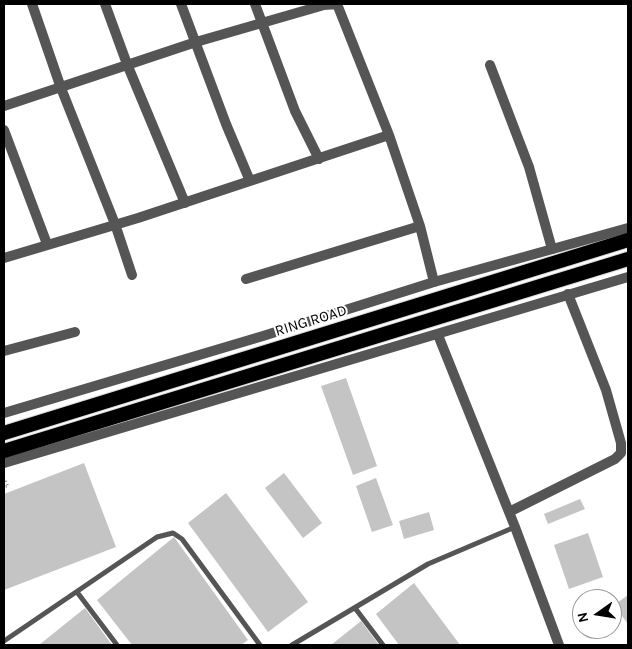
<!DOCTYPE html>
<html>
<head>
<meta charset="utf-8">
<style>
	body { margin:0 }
	#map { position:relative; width:632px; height:649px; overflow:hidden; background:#fff; font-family:Karla,sans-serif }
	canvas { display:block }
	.frame { position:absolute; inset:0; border:5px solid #000; pointer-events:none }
	.north { position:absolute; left:572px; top:589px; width:50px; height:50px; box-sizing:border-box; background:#fff; border:1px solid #999; border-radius:50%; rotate:257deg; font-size:14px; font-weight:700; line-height:20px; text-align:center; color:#000 }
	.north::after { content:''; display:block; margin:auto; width:18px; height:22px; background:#000; clip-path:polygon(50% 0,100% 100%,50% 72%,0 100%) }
</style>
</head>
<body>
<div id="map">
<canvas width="632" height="649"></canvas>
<div class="frame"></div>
<div class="north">N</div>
</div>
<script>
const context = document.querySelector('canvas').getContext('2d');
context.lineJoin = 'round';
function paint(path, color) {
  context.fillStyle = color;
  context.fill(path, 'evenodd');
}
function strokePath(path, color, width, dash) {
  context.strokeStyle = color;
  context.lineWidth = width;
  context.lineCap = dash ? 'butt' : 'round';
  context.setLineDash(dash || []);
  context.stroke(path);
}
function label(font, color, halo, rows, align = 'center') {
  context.font = font + ' Karla,sans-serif';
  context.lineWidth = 4;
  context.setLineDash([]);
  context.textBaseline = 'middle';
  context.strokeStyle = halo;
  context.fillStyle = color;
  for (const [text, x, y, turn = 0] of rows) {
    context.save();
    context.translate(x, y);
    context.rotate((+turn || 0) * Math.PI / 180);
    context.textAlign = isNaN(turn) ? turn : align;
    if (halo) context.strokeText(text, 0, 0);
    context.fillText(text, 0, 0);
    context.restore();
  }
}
paint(new Path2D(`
	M346,378L377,466L353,475L321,386Z
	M84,463L116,547L4,590V494Z
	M284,473L322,523L303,538L265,488Z
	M376,478L393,525L372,532L356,486Z
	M226,493L308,602L268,632L188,523Z
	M580,499L585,509L548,524L544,514Z
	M429,512L434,530L404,539L399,521Z
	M588,533L603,577L569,589L554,545Z
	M174,537L248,640L241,645H132L97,600Z
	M414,583L460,645H399L376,614Z
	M628,595V624L614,605Z
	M85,608L112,645H39Z
	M361,621L379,645H331Z`), '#c4c4c4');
const trunk = new Path2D(`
	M4,433L628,240
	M4,451L628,259`);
strokePath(trunk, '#dbdbdb', 16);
strokePath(new Path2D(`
	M4,480L5,479L8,486L4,487`), '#777', 2.5, [1, 2.5]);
strokePath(new Path2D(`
	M77,592L117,645
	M355,608L383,645
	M4,641L157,537L173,533L182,539L260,645
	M292,645L428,564L515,527`), '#555', 5);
strokePath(new Path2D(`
	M32,4L61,88L115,224L132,275
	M105,4L127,64L185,203
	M181,4L226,124L250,181
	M255,4L295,111L319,159
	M337,4L389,135
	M490,65L529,167L552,249
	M4,106L196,42L324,5L338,4
	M4,130L47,244
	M4,258L138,218L389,135L420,226L434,282
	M246,279L420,226
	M438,335L515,527L559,645
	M4,351L75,332
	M509,512L615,459L621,453V443L606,390L568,294`), '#555', 10);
strokePath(new Path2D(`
	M4,413L263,336L434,282L628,228
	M4,463L628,277`), '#555', 10);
strokePath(trunk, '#000', 14);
label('15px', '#000', '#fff', [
	["RING ROAD",311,321,-17]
]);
</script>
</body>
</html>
